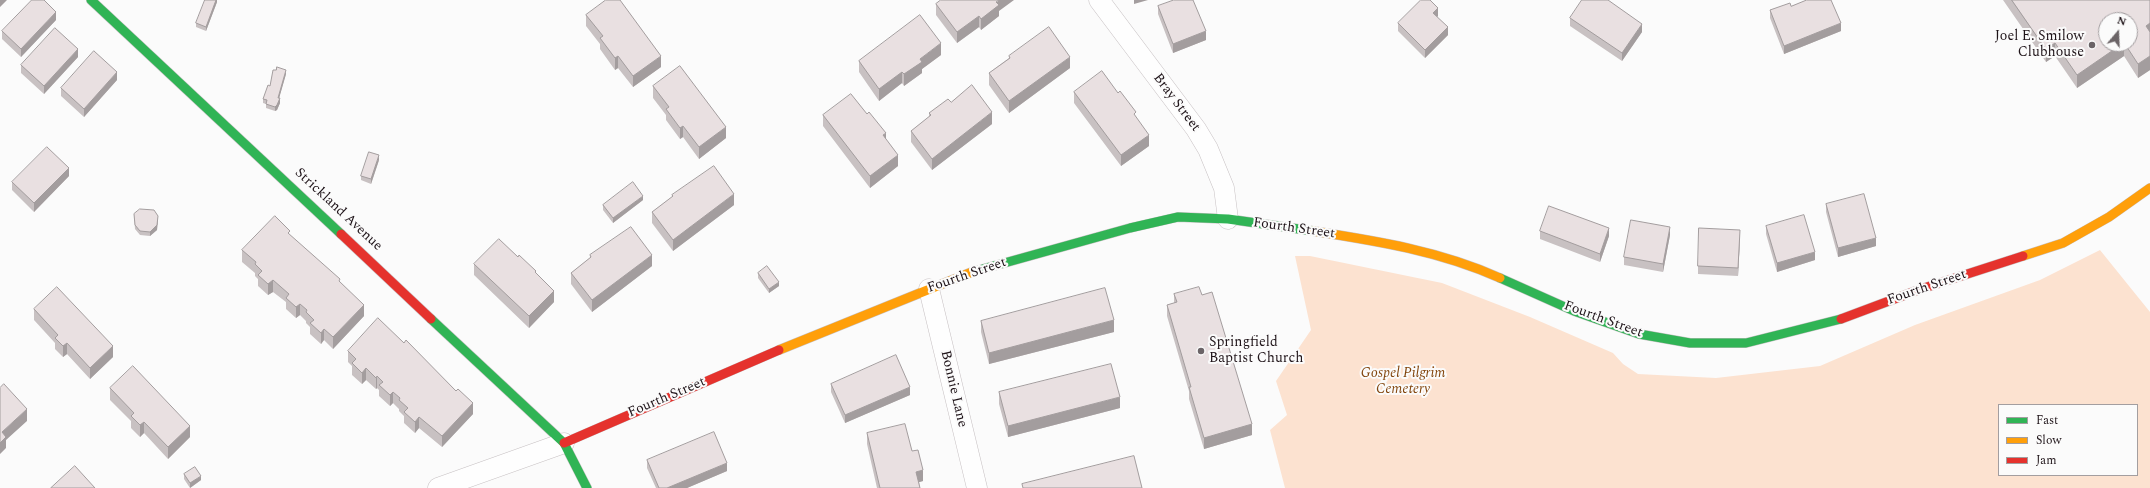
<!DOCTYPE html>
<html>
<head>
<meta charset="utf-8">
<style>
	body { margin:0 }
	#map { position:relative; width:2150px; height:488px; overflow:hidden; background:#fbfbfb; font-family:Spectral,serif }
	canvas { display:block }
	.legend { position:absolute; left:1998px; top:404px; width:140px; height:72px; box-sizing:border-box; background:#fbfbfb; border:1px solid #a39ea0; margin:0; padding:5px 7px; list-style:none; font-size:12px; color:#1e1318 }
	.legend li { display:flex; align-items:center; gap:8px; height:20px }
	.legend b { width:20px; border:1px solid #a39ea0 }
	.north { position:absolute; left:2098px; top:12px; width:40px; height:40px; box-sizing:border-box; background:#fbfbfb; border:1px solid #a39ea0; border-radius:50%; rotate:19deg; font-size:11px; font-weight:700; line-height:16px; text-align:center; color:#1e1318 }
	.north::after { content:''; display:block; margin:auto; width:14px; height:18px; background:#6b6467; clip-path:polygon(50% 0,100% 100%,50% 72%,0 100%) }
</style>
</head>
<body>
<div id="map">
<canvas width="2150" height="488"></canvas>
<ul class="legend">
<li><b style="height:5px;background:#30b455"></b>Fast</li>
<li><b style="height:5px;background:#ff9f0a"></b>Slow</li>
<li><b style="height:5px;background:#e5322d"></b>Jam</li>
</ul>
<div class="north">N</div>
</div>
<script>
const context = document.querySelector('canvas').getContext('2d');
context.lineJoin = 'round';
function paint(path, color) {
  context.fillStyle = color;
  context.fill(path, 'evenodd');
}
function strokePath(path, color, width, dash) {
  context.strokeStyle = color;
  context.lineWidth = width;
  context.lineCap = dash ? 'butt' : 'round';
  context.setLineDash(dash || []);
  context.stroke(path);
}
function label(font, color, halo, rows, align = 'center') {
  context.font = font + ' Spectral,serif';
  context.lineWidth = 4;
  context.setLineDash([]);
  context.textBaseline = 'middle';
  context.strokeStyle = halo;
  context.fillStyle = color;
  for (const [text, x, y, turn = 0] of rows) {
    context.save();
    context.translate(x, y);
    context.rotate((+turn || 0) * Math.PI / 180);
    context.textAlign = isNaN(turn) ? turn : align;
    if (halo) context.strokeText(text, 0, 0);
    context.fillText(text, 0, 0);
    context.restore();
  }
}
paint(new Path2D(`
	M2100,250L2150,312V488H1285L1270,430L1287,415L1276,381L1311,330L1295,256H1310L1442,283L1530,317L1613,353L1623,364L1638,374L1716,378L1820,366L1915,325L2040,280ZM1999,405H2137V475H1999Z`), '#fce2d0');
const street = new Path2D(`
	M1099,0L1196,129L1208,149L1224,188L1228,219
	M929,289L977,488
	M438,488L564,443`);
const fast = new Path2D(`
	M91,0L341,234
	M972,272L1130,228L1178,217L1228,219L1313,231
	M1500,278L1574,311L1639,334L1690,343H1746L1841,319
	M431,319L564,443L587,488`);
const slow = new Path2D(`
	M1313,231C1377,241 1440,251 1500,278
	M2023,256L2063,243L2109,217L2150,188
	M779,350L972,272`);
const jam = new Path2D(`
	M341,234L431,319
	M1841,319L1921,289L2023,256
	M564,443L779,350`);
strokePath(street, '#c7c1c3', 21);
strokePath(fast, '#c7c1c3', 10);
strokePath(slow, '#c7c1c3', 10);
strokePath(jam, '#c7c1c3', 10);
strokePath(street, '#fefefe', 20);
strokePath(fast, '#30b455', 9);
strokePath(slow, '#ff9f0a', 9);
strokePath(jam, '#e5322d', 9);
paint(new Path2D(`
	M217,0V2L206,31L196,27V23Z
	M2003,0H2150V70L2138,78L2124,56L2077,88L2055,56L2046,62ZM2106,20L2130,44H2106Z
	M936,4L999,11V16L981,30L979,27L957,43L936,15Z
	M1158,6L1206,40L1173,53L1158,14Z
	M1791,6L1841,31L1784,54L1770,18V10Z
	M586,15L661,67L633,87L618,68L615,70L600,49V44L586,26Z
	M1438,16L1437,17L1448,35L1425,58L1398,31V23Z
	M1570,18L1642,32L1622,61L1570,26Z
	M56,20L21,57L2,39V31Z
	M941,55L922,69V73L904,86L902,83L879,101L859,72V61Z
	M1009,56L1070,68L1009,113L989,85V73L1009,58Z
	M78,57L44,94L21,73V65Z
	M286,74L279,98L280,103L277,110L275,111L266,108V104L263,103V99Z
	M117,80L84,117L61,96V88Z
	M653,86L726,138L699,159L683,137L680,139L666,120V115L653,98Z
	M1074,92L1118,93L1136,117L1149,146L1121,166L1074,103Z
	M929,113L992,124L932,170L911,142V131L929,117Z
	M823,115L886,139L898,166L870,188L823,126Z
	M379,160L371,184L361,180V176Z
	M69,176L34,212L12,190V182Z
	M672,195L734,205L673,251L652,223V212L672,197Z
	M643,200L613,223L603,210V205Z
	M1826,204L1876,246L1838,257L1826,212Z
	M134,214L158,221L157,230L150,236L140,235L135,229Z
	M1766,226L1815,260L1777,272L1766,234Z
	M1540,231L1609,236L1600,262L1540,239Z
	M290,235L340,283L364,316L333,349L324,340L321,344L310,334V327L306,323V321L300,315L296,318L286,309V302L273,292L268,295L258,286V279L255,276V273L242,262V250Z
	M1670,235L1663,272L1624,265V257Z
	M1740,238L1738,276L1698,274V266Z
	M590,255L652,266L592,312L571,284V273L590,258Z
	M518,257L554,302L529,328L474,275V264Z
	M758,273L779,286L769,293L758,278Z
	M1174,294L1202,295L1252,435L1204,449L1189,399V391L1167,316V305L1174,303Z
	M34,309L113,357L90,379L67,354L63,357L55,349V343L34,320Z
	M981,321L1114,332L989,364L981,332Z
	M348,351L473,414L442,447L419,428L415,433L404,423V416L399,411V409L393,403L390,406L379,396V390L377,388L376,389L366,380L362,384L352,375V366L348,362Z
	M831,384L910,395L845,423L831,392Z
	M110,388L190,437L168,459L144,433L140,437L131,428V421L110,400Z
	M999,392L1120,408L1008,437L999,404Z
	M867,433L912,451L923,481L919,482L920,488H877L867,444Z
	M647,460L727,471L687,488H656L647,468Z
	M184,474L201,480L190,488L184,479Z`), '#c8c1c2');
paint(new Path2D(`
	M0,0H7L0,7Z
	M216,0H217V2L206,31V27Z
	M999,0H1014L999,11V16L981,30V19Z
	M1134,0H1148L1134,4Z
	M1438,8V16L1433,21V13Z
	M56,12V20L21,57V49Z
	M979,16V27L957,43V32Z
	M1841,23V31L1784,54V46Z
	M2150,23V36L2146,26Z
	M1642,24V32L1622,61V53Z
	M1448,27V35L1425,58V50Z
	M1206,31V40L1173,53V44Z
	M941,43V55L922,69V73L904,86V74L920,59Z
	M2055,43V56L2046,62V49Z
	M2122,44H2124V56L2077,88V75Z
	M78,49V57L44,94V86Z
	M618,56V68L615,70V58Z
	M661,56V67L633,87V76Z
	M2150,56V70L2138,78V64Z
	M1070,57V68L1009,113V101Z
	M286,70V74L278,102V98Z
	M117,72V80L84,117V109Z
	M902,72V83L879,101V89Z
	M280,98V103L277,110L275,111V107Z
	M992,112V124L932,170V159Z
	M683,126V137L680,139V128Z
	M726,127V138L699,159V147Z
	M886,133V145L883,135Z
	M1149,135V146L1121,166V155Z
	M379,155V160L371,184V179Z
	M898,155V166L870,188V176Z
	M69,168V176L34,212V203Z
	M734,194V205L673,251V240Z
	M643,196V200L613,223V218Z
	M158,216L157,230L150,236V232Z
	M1670,227V235L1663,272V264Z
	M1609,228V236L1600,262V254Z
	M1740,230V238L1738,276V268Z
	M1876,238V246L1838,257V248Z
	M1815,252V260L1777,272V263Z
	M652,255V266L592,312V300Z
	M273,280V292L268,295V284Z
	M779,282V286L769,293V289Z
	M554,291V302L529,328V316Z
	M300,304V315L296,318V307Z
	M364,305V316L333,349V337Z
	M1114,320V332L989,364V353Z
	M324,329V340L321,344V333Z
	M67,343V354L63,357V346Z
	M113,346V357L90,379V368Z
	M366,368V380L362,384V373Z
	M377,376V388L376,389V378Z
	M910,387V395L845,423V415Z
	M393,392V403L390,406V395Z
	M1120,397V408L1008,437V426Z
	M473,403V414L442,447V436Z
	M27,409V421L6,440V448L0,454V443L2,432Z
	M419,417V428L415,433V422Z
	M144,422V433L140,437V425Z
	M1252,424V435L1204,449V438Z
	M190,426V437L168,459V447Z
	M727,463V471L687,488H667Z
	M923,470V481L916,483V472Z
	M201,476V480L190,488V483Z`), '#a39d9e');
const building = new Path2D(`
	M32,0H44L56,12L21,49L2,31Z
	M205,0H216L206,27L196,23Z
	M606,0H620L661,56L633,76L618,56L615,58L600,38L603,36L586,15Z
	M941,0H999L996,2L999,5L981,19L979,16L957,32L936,4Z
	M1174,0H1193L1206,31L1173,44L1158,6Z
	M1421,0H1430L1438,8L1433,13L1448,27L1425,50L1398,23Z
	M1582,0H1608L1642,24L1622,53L1570,18Z
	M1807,0H1831L1841,23L1784,46L1770,10L1790,3L1791,6Z
	M2012,0H2150V23L2146,26L2150,32V56L2138,64L2125,44H2130V20H2106V44H2122L2077,75L2055,43L2046,49Z
	M920,15L941,43L920,59L922,62L904,74L902,72L879,89L859,61Z
	M1049,27L1070,57L1009,101L989,73L1010,58L1009,56Z
	M55,28L78,49L44,86L21,65Z
	M94,51L117,72L84,109L61,88Z
	M680,66L726,127L699,147L683,126L680,128L666,109L669,107L653,86Z
	M277,67L286,70L278,98H280L277,105L275,107L266,104L267,100L263,99L268,85L270,86L273,70H276Z
	M1102,71L1118,93L1120,91L1136,112L1134,114L1149,135L1121,155L1074,92Z
	M972,85L992,112L932,159L911,131L931,115L929,113L948,99L951,102Z
	M851,94L867,114L869,112L886,133L883,135L898,155L870,176L823,115Z
	M47,147L69,168L34,203L12,182Z
	M369,152L379,155L371,179L361,176Z
	M714,166L734,194L673,240L652,212L673,196L672,195Z
	M633,182L643,196L613,218L603,205Z
	M1864,194L1876,238L1838,248L1826,204Z
	M1549,206L1609,228L1600,254L1540,231Z
	M140,209L154,210L158,216L157,225L150,232L140,231L135,225L134,214Z
	M1804,215L1815,252L1777,263L1766,226Z
	M275,216L290,231L288,233L340,279L339,281L364,305L333,337L324,329L321,333L310,323L314,320L306,312L307,310L300,304L296,307L286,298L289,294L273,280L268,284L258,275L262,271L255,264L256,262L242,250Z
	M1631,220L1670,227L1663,264L1624,257Z
	M631,227L652,255L592,300L571,273L591,257L590,255Z
	M1699,228L1740,230L1738,268L1698,266Z
	M499,239L518,257L519,255L536,271L535,272L554,291L529,316L474,264Z
	M767,266L779,282L769,289L758,273Z
	M57,287L113,346L90,368L67,343L63,346L55,338L58,335L34,309Z
	M1199,287L1202,295L1212,292L1252,424L1204,438L1189,387H1191L1167,305L1177,302L1174,294Z
	M1105,288L1114,320L989,353L981,321Z
	M378,318L404,343L406,340L456,391L458,389L473,403L442,436L419,417L415,422L404,412L408,408L399,400L400,398L393,392L390,395L379,385L383,382L377,376L376,378L366,368L362,373L352,363L356,359L348,351Z
	M896,355L910,387L845,415L831,384Z
	M1111,364L1120,397L1008,426L999,392Z
	M133,366L190,426L168,447L144,422L140,425L131,416L134,413L110,388Z
	M4,384L27,409L2,432L6,437L0,443V388Z
	M905,424L912,451L918,450L923,470L916,472L920,488H880L867,433Z
	M714,432L727,463L667,488H659L647,460Z
	M1134,456L1142,488H1023L1022,484Z
	M75,466L95,488H51Z
	M195,467L201,476L190,483L184,474Z`);
paint(building, '#e9e0e1');
strokePath(building, '#a39d9e', 1);
for (const [x, y, r, color] of [
	[2092,45,4,"#6b6467"],
	[1201,351,4,"#6b6467"]
]) {
  const dot = new Path2D();
  dot.arc(x, y, r, 0, 2 * Math.PI);
  context.fillStyle = color;
  context.fill(dot);
  strokePath(dot, '#fbfbfb', 1.5);
}
label('14px', '#1e1318', '#fbfbfb', [
	["Joel E. Smilow",2084,37],
	["Clubhouse",2084,53],
	["Springfield",1209,343,"left"],
	["Baptist Church",1209,359,"left"]
], 'right');
label('14px', '#1e1318', '#fbfbfb', [
	["Bray Street",1176,103,53],
	["Strickland Avenue",338,210,43],
	["Fourth Street",1294,229,8],
	["Fourth Street",967,276,-19],
	["Fourth Street",1927,288,-19],
	["Fourth Street",1603,320,20],
	["Bonnie Lane",953,389,77],
	["Fourth Street",667,398,-23]
]);
label('italic 14px', '#82450c', '#fbfbfb', [
	["Gospel Pilgrim",1403,374],
	["Cemetery",1403,390]
]);
</script>
</body>
</html>
